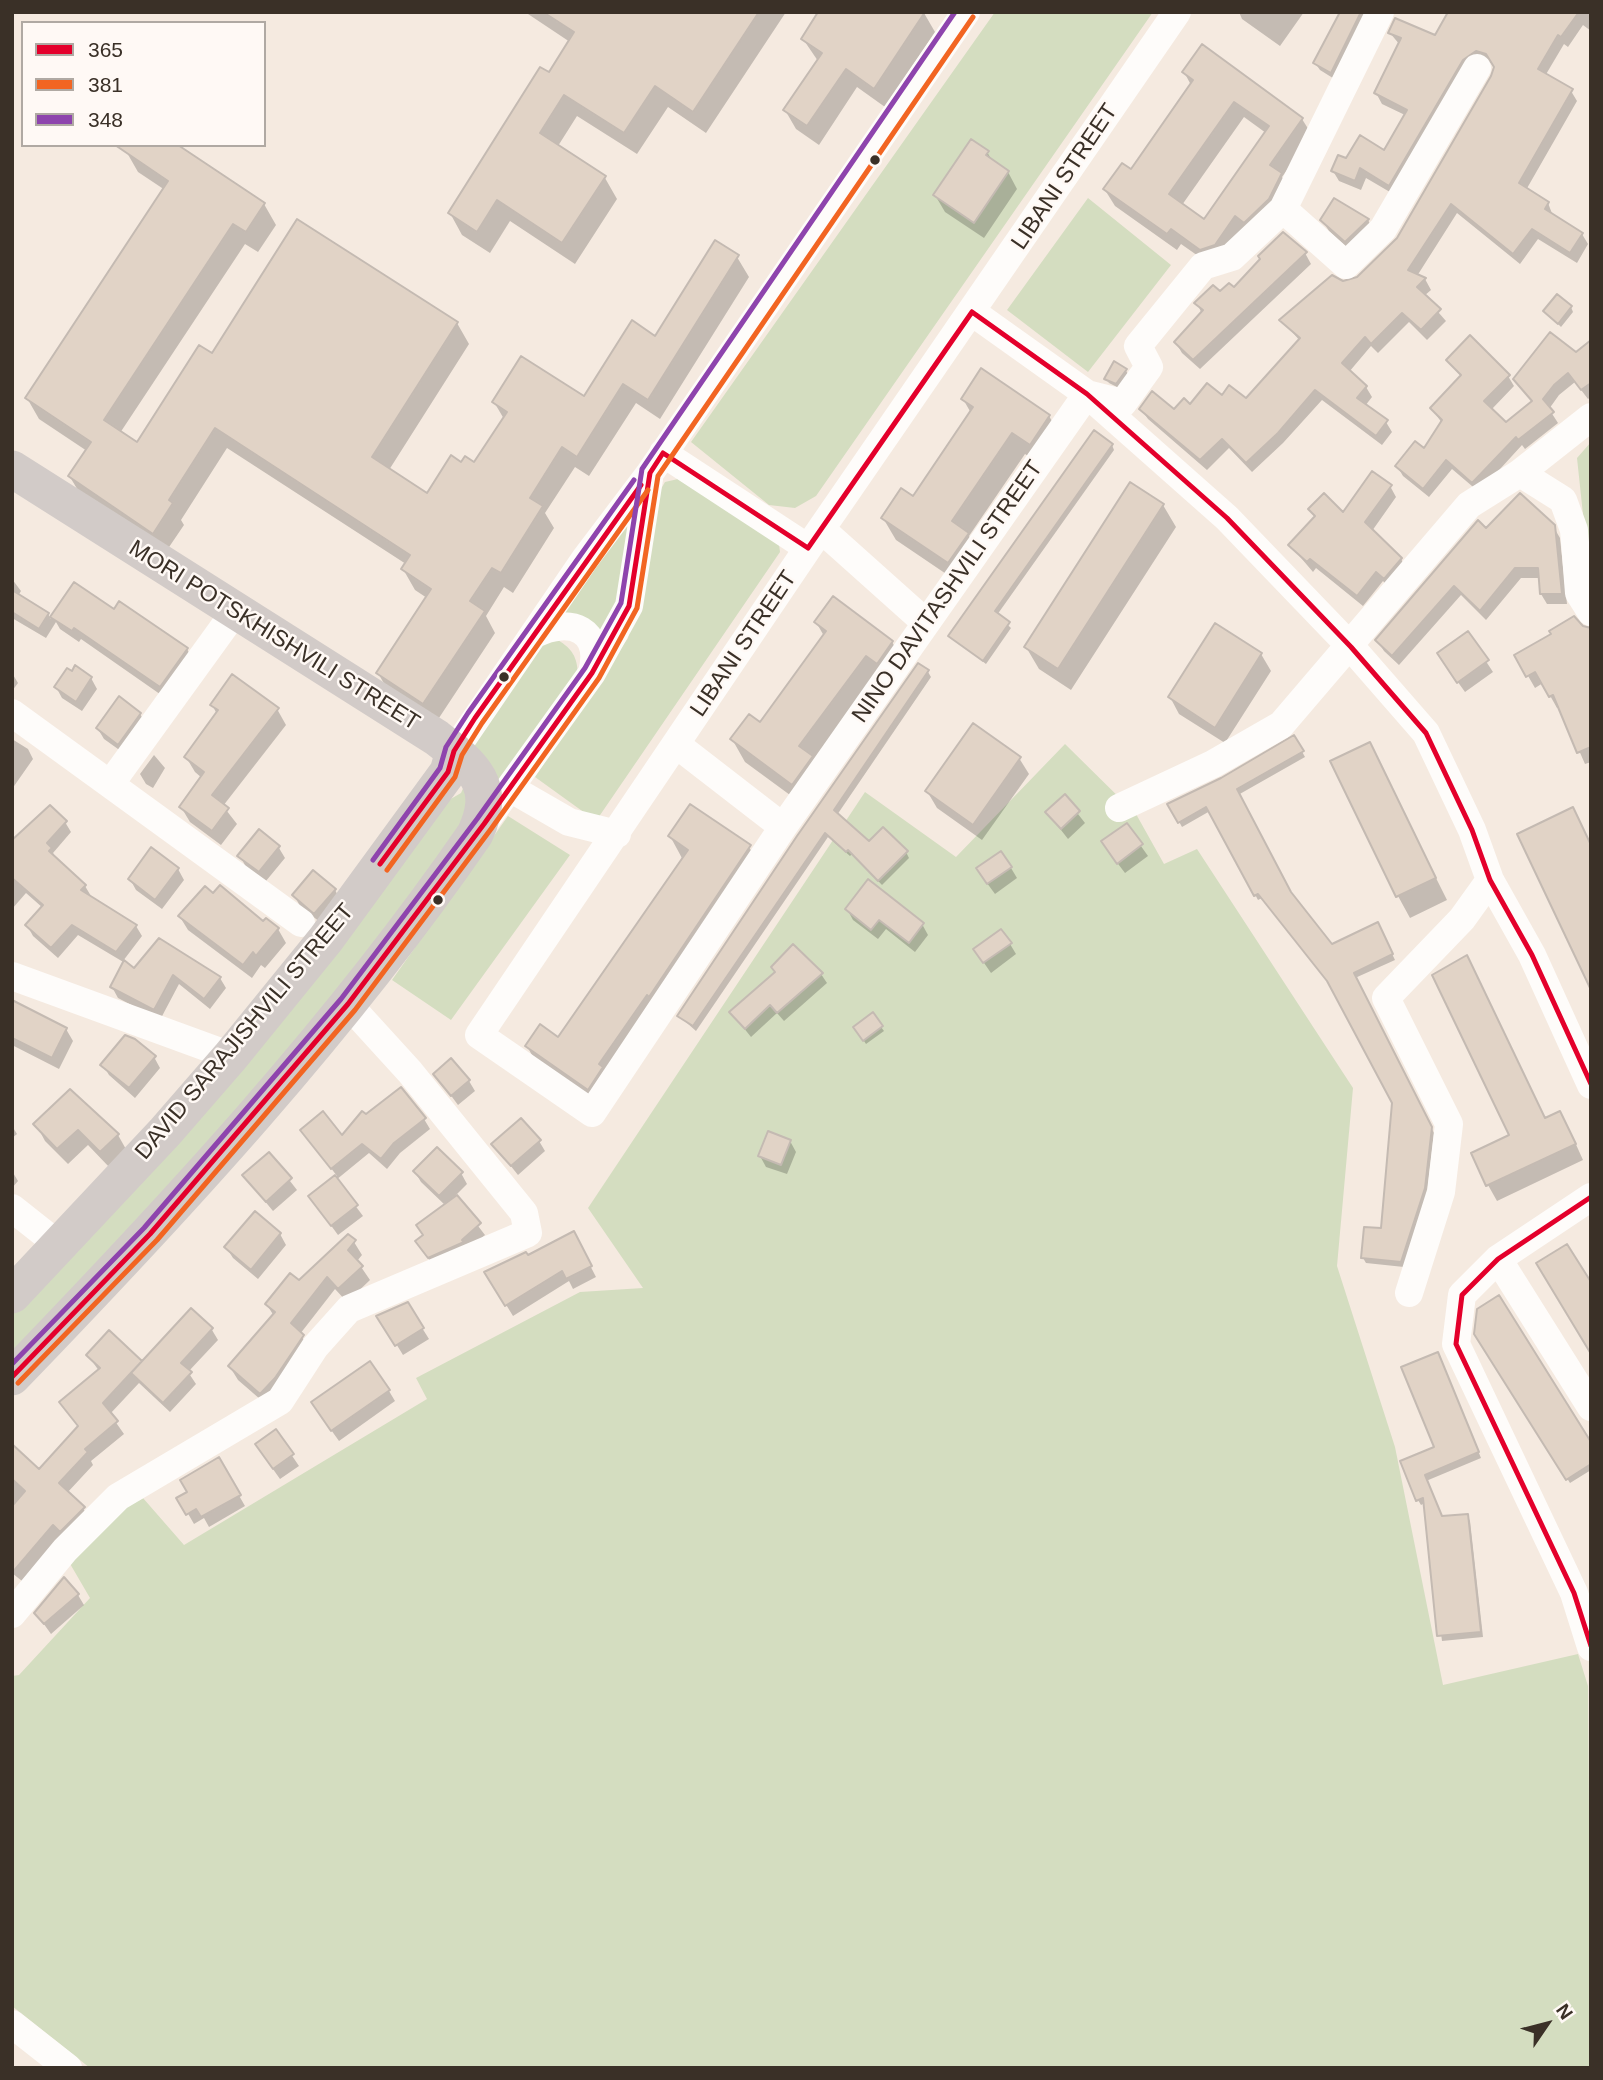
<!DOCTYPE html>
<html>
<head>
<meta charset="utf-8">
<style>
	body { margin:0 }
	#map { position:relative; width:1603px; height:2080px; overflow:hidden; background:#f5eae0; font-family:Arial,sans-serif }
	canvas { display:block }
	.frame { position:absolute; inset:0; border:14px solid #3a3027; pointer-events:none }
	.legend { position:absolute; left:21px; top:21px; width:245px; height:126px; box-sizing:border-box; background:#fff9f5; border:2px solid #b0a9a3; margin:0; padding:9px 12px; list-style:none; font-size:21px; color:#3a3027 }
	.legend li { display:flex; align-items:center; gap:14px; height:35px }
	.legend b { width:35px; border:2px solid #b0a9a3 }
	.north { position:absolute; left:1512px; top:1989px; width:70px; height:70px; -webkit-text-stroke:5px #fff9f5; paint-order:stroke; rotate:55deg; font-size:19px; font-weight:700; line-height:28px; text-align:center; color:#3a3027 }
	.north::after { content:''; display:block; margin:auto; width:24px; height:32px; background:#3a3027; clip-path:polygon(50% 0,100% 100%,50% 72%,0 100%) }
</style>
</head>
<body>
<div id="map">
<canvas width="1603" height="2080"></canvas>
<div class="frame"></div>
<ul class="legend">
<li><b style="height:9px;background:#e4002b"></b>365</li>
<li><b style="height:9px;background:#f26522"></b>381</li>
<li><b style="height:9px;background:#8e44ad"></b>348</li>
</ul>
<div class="north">N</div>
</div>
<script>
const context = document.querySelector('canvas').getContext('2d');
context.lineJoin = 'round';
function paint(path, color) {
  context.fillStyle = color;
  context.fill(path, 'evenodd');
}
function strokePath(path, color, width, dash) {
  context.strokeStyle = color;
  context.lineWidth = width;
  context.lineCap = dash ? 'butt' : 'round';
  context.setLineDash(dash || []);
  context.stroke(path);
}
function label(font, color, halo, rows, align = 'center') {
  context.font = font + ' Arial,sans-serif';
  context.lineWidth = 5;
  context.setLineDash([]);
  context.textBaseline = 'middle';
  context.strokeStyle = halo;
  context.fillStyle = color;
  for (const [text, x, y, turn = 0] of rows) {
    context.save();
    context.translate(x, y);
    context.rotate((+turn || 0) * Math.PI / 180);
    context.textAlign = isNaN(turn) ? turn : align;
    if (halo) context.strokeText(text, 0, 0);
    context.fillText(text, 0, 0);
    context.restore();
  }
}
paint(new Path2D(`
	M995,12H1153L816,496L795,508L769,505L691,442Z
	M1088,198L1171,265L1088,372L1007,310Z
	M1591,442V590L1577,458Z
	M678,479L779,544L780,552L596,821L535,777L628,638L653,503L665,482Z
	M640,493L619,602L597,644L559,614Z
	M558,640C572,649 577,656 578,674L497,793L468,743L538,644Z
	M1065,744L1136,814L1164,864L1197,849L1353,1088L1337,1266L1395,1447L1443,1685L1578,1654L1588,1686L1591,2068H90L12,2006V1676L19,1675L90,1598L69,1562L118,1512L143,1498L184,1545L427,1399L416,1378L580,1292L643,1288L588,1208L865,792L956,857Z
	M465,784L468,814L371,954L168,1202L12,1357V1311L437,807L461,793Z
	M508,816L570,855L451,1020L392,980Z`), '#d4ddc0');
paint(new Path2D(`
	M525,12H786L706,133L668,107L637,154L577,116L558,146L605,178L617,199L575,264L510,221L490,253L462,235L450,213L570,42Z
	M1239,12H1304L1280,46L1242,19Z
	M1344,12H1369L1336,80L1320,70L1315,63Z
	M1543,12H1591V31L1583,25L1568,47L1564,44L1545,76L1571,91L1577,101L1526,190L1548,203L1553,216L1582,234L1588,244L1577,263L1538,239L1520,264L1457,213L1417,276L1425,279L1431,290L1424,296L1446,321L1427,340L1409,322L1378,353L1371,346L1349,372L1366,387L1372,397L1365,406L1386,422L1392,432L1382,445L1322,400L1283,443L1252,472L1229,448L1207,470L1148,419L1141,409L1174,411L1222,397L1246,401L1300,341L1282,320L1343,283L1358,279L1399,239L1493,77L1494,64L1483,61L1395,195L1366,178L1361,190L1339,181L1333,171L1346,160L1385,152L1405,115L1382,104L1376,93L1400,45L1390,33L1435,37Z
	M924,13L935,32L885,107L857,87L819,145L796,129L785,110L818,61L803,39Z
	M1184,72L1302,119L1312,135L1282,177L1290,191L1211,265L1181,244L1177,250L1115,206L1105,190L1131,171L1191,85ZM1244,117L1266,133L1205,221L1182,205Z
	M175,145L264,204L276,225L258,252L245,244L120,433L137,444L212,356L457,323L469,344L389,470L428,495L462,464L475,465L504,419L494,402L585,398L656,338L737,257L749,277L660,419L636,403L589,476L575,467L545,513L554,528L513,593L504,587L486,616L495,633L435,724L390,694L378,673L427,598L415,590L403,569L406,564L227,448L181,520L184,525L165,553L82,497L70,477L87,451L39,419L27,398L165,190L138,172L126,151Z
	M987,152L993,162L1008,172L1017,189L984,238L945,212L935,195Z
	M1335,200L1368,220L1374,231L1352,252L1329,231L1322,220Z
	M1305,253L1311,264L1200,369L1182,353L1176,343L1202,314L1197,303L1234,290Z
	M1571,307L1573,312L1561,327L1545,311Z
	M1576,354L1591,358V397L1588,399L1575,382L1559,395L1549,409L1558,423L1525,449L1522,445L1479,492L1452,469L1429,497L1403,476L1397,466L1424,451L1442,423L1432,409L1462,378L1448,360L1508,376L1514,386L1491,410L1506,424L1532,402L1515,379Z
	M1125,369L1128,374L1119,388L1109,383L1106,379Z
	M963,399L1049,416L1062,438L1043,466L1025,454L969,536L981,556L961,584L896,540L883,518L913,498L971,413Z
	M1112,445L1114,450L997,615L1011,628L986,664L950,636Z
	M1390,486L1396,497L1372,531L1401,559L1407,570L1390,589L1383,581L1363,606L1316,568L1313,572L1290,545L1315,518L1310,509L1343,514Z
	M1163,505L1176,527L1071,690L1039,669L1026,647Z
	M1553,526L1560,538L1567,604H1547L1541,594L1540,578H1521L1486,620L1461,595L1399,665L1384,651L1377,640L1487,530Z
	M12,579L21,591L18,596L48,614L51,619L75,584L114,611L187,649L194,662L167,699L81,639L79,642L60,629L56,622L46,638L12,618Z
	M816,622L892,642L905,664L805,806L745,762L732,739L760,724L824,636Z
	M1582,628L1591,629V762L1585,764L1560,707L1557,708L1543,683L1535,688L1516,655Z
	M1468,634L1493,672L1465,692L1445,664Z
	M1261,654L1271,671L1225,743L1179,714L1170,697Z
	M928,672L931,677L837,815L869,843L906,852L909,858L882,885L852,854L850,856L828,837L696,1031L679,1016Z
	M12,673L18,683L12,691Z
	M91,678L97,689L82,711L62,698L56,687Z
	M212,705L277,709L286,725L223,806L237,824L221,845L190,822L181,807L202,778L195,772L186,757L217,714Z
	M140,714L146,724L125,754L104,739L98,729Z
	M1294,737L1305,757L1238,795L1291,894L1331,946L1380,929L1395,960L1355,978L1434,1133L1427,1194L1404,1267L1366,1263L1363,1258L1383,1230L1394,1103L1331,986L1262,898L1258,900L1210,811L1182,827L1170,805L1222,780Z
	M12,739L28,749L33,759L12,789Z
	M1369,744L1447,900L1410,918L1398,896Z
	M154,755L165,768L153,788L146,784L140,774Z
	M1019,758L1029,774L982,840L937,808L927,791Z
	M1064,796L1085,823L1068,839L1047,812Z
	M65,822L71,832L53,853L57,860L85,886L91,896L136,926L142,936L123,961L134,970L220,978L226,988L210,1009L179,984L160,1020L118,998L112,987L125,963L78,935L58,958L33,936L27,925L43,908L26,893L12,909V843Z
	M1126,825L1148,856L1125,873L1109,852Z
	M670,836L749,847L762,869L601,1111L539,1068L527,1046L558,1039L683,860Z
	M279,848L285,858L266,881L246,867L240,856Z
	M1011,868L1017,878L995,894L984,879Z
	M178,869L184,880L162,909L136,890L130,879Z
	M335,890L341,901L321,923L300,906L294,895Z
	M213,895L264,923L266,920L278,929L286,943L265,968L261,965L252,978L188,930L180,917Z
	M847,909L922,924L928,935L915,952L886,929L878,939L853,920Z
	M1010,944L1016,954L991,973L982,960Z
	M821,974L827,983L784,1021L777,1013L751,1037L731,1012Z
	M12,998L21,1006L66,1029L73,1041L59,1069L12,1045Z
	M881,1027L884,1031L866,1044L858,1032Z
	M154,1057L160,1068L135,1098L109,1075L103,1065Z
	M435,1074L469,1081L475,1091L458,1105Z
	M424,1119L430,1129L400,1153L387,1169L369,1153L336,1180L363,1216L338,1235L310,1197L337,1176L302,1130L342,1138Z
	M1546,1120L1569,1129L1583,1160L1497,1201L1488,1185Z
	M36,1124L118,1135L127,1151L110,1168L88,1145L68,1164L45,1141Z
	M12,1126L17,1134L12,1138Z
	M539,1141L545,1151L518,1175L494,1145Z
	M790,1141L796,1152L787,1174L766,1167L760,1156Z
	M269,1154L297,1190L273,1211L244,1176Z
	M12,1171L18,1181L12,1188Z
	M415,1172L461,1173L467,1184L455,1196L485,1235L467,1251L435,1267L423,1252L424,1236L446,1206L421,1182Z
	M255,1213L280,1234L286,1245L258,1279L233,1258L226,1247Z
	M354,1242L362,1255L357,1261L370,1280L347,1302L335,1289L300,1334L310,1349L268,1406L238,1380L230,1367L274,1316L267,1305Z
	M579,1244L596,1277L573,1289L569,1281L513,1316L486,1272Z
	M407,1304L429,1339L403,1355L379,1316Z
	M191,1311L212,1330L218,1340L188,1372L196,1384L170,1412L139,1383L110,1414L124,1434L91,1461L93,1465L67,1493L83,1508L90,1520L22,1581L12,1573V1447L39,1471L79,1428L61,1403L99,1371L88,1355L109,1333L142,1364Z
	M1476,1334L1591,1445V1470L1570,1483Z
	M1440,1359L1481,1458L1426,1481L1442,1518L1467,1515L1470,1521L1483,1637L1442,1641L1425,1503L1421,1505L1418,1500L1402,1462L1436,1448Z
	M389,1391L395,1401L339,1441L319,1413Z
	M276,1432L299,1466L280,1479L263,1455Z
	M218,1459L245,1506L209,1527L204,1518L194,1524L179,1498L189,1492Z
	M78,1595L84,1605L51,1634L36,1613Z`), '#0003');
const building = new Path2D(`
	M543,12H759L693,112L655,86L624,133L564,95L540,133L606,176L562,243L497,200L477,232L448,213L540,67L549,72L574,32Z
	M818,12H925L874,89L846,69L807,126L783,110L822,53L801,39Z
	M1340,12H1361L1331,73L1313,63Z
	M1448,12H1579L1561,37L1558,35L1538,69L1573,89L1519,183L1549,202L1545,209L1583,233L1570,253L1532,229L1513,254L1451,204L1408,270L1426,278L1417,287L1441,309L1421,330L1402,313L1371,344L1365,337L1342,363L1367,386L1357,398L1388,420L1376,436L1315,390L1278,433L1246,463L1222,439L1200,460L1139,409L1152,391L1174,409L1184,398L1190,404L1207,383L1222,395L1229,385L1246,398L1300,338L1279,320L1332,275L1343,281L1357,277L1397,238L1491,76L1494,67L1486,54L1476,51L1463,60L1389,186L1360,168L1355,181L1331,171L1338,155L1346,158L1360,135L1384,150L1407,110L1374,93L1401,38L1388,33L1395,18L1435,35Z
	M1202,44L1303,118L1270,165L1282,173L1269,199L1244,223L1235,216L1215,245L1200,250L1171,229L1167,234L1103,189L1122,163L1131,169L1193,80L1182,72ZM1234,102L1269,126L1204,219L1169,194Z
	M971,139L989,151L986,155L1009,171L974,223L933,195Z
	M115,145H178L265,203L246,232L233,224L104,420L137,442L199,345L212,353L297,219L458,322L372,457L427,493L451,455L461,462L465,456L474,462L507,412L492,402L521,356L584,396L632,320L655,336L715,240L739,255L648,400L623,384L577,457L562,447L530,498L543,506L501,573L492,568L470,601L485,611L423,704L376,673L431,589L401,569L410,555L215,428L169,500L173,503L153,534L68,476L91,442L25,398L168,181Z
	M1334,198L1369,219L1345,242L1320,220Z
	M1283,232L1307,252L1193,360L1174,342L1203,310L1194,303L1213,285L1220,291L1229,283L1234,287L1260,259L1258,256Z
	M1557,294L1572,306L1558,324L1543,311Z
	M1550,332L1576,352L1591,340V383L1581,390L1568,373L1554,385L1543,399L1554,412L1518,440L1516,437L1472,483L1446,460L1423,489L1395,466L1415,441L1424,448L1442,420L1430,408L1461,375L1446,360L1470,335L1510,375L1484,401L1506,422L1532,401L1513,379Z
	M1114,361L1127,369L1116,384L1104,379Z
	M981,368L1050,415L1030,445L1012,433L952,521L969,533L948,563L881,518L901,488L913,496L973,407L961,399Z
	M1094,430L1113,444L995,611L1010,622L983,661L948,636Z
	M1372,471L1392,485L1365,522L1402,558L1384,579L1376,572L1357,596L1310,559L1307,562L1288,545L1315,516L1308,509L1324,493L1343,512Z
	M1130,482L1164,504L1058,669L1024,647Z
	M1520,493L1555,525L1562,594H1540L1538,568H1515L1480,611L1454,586L1392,656L1375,640L1478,520L1486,528Z
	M74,582L114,609L119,601L188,648L160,687L74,628L72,631L50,617Z
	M12,590L49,613L39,629L12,612Z
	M833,596L893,641L877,664L866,656L799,746L813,756L792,785L730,739L749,714L760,722L826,631L814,622Z
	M1574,616L1583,626L1591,628V747L1577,753L1553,695L1549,697L1535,672L1526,677L1514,655L1551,634L1549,631Z
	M1215,623L1262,653L1215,728L1168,697Z
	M1468,631L1489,660L1457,683L1437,653Z
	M918,663L929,670L834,810L869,841L883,827L908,851L878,881L848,850L846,852L825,833L693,1026L677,1016L797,836Z
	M75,665L92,677L76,702L54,687L67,668L72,671Z
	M232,674L279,708L212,795L229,808L212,831L179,807L204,772L184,757L218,710L210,705Z
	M119,696L141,713L118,745L96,728Z
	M973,723L1021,757L973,825L925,791Z
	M1294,735L1304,751L1237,789L1291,892L1332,944L1378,922L1393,954L1354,973L1432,1127L1425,1188L1401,1262L1361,1258L1364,1227L1381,1228L1392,1103L1327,981L1258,894L1254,896L1206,807L1178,823L1167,804L1221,778Z
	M1370,742L1436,878L1396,897L1330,761Z
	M1065,794L1080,811L1061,829L1045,812Z
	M690,804L751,845L649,997L647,995L599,1064L603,1067L588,1090L525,1046L540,1024L558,1037L688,850L668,836Z
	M50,805L67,821L47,843L52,848L49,851L86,885L81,890L137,925L116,952L72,925L51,948L25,925L43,905L12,878V840Z
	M1573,807L1591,845V990L1517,834Z
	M1127,823L1143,844L1117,864L1101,841Z
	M259,829L280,846L259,872L237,856Z
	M151,847L179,868L155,900L128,879Z
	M1001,851L1012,867L987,884L976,868Z
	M313,870L336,889L314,914L292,895Z
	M868,879L924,923L909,943L879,920L871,930L845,909Z
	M220,885L263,921L266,918L279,928L256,956L253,952L243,965L178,916L205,886L213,893Z
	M1001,929L1012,943L983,963L973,949Z
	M159,938L221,977L204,999L173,975L154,1010L110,987L124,960L134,968Z
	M793,944L823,973L777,1013L770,1005L745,1029L729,1012L775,972L771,967Z
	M1467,955L1545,1118L1560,1111L1576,1144L1486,1186L1471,1153L1509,1135L1432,975Z
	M12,1000L67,1028L52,1058L12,1038Z
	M873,1012L883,1026L863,1041L853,1027Z
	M125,1035L135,1039L156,1056L129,1088L100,1065Z
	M451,1058L470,1080L451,1096L433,1074Z
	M401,1087L426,1118L394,1143L381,1159L362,1144L331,1169L300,1130L323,1111L342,1135L362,1111L366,1114Z
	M70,1089L119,1134L100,1152L78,1130L57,1149L33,1124Z
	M521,1118L541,1140L511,1166L491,1144Z
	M768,1131L791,1140L781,1165L758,1156Z
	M437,1147L463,1172L439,1196L413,1171Z
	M269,1152L292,1178L266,1202L242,1175Z
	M335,1175L358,1205L331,1226L308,1196Z
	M457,1195L481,1223L462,1240L464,1242L428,1258L415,1241L423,1235L416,1225Z
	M255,1211L281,1233L251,1270L224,1247Z
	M574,1231L592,1266L566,1279L562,1271L505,1306L484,1272L526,1252L528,1255Z
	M348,1234L356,1240L348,1250L363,1266L338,1289L327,1277L291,1323L304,1335L275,1378L260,1394L228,1366L275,1312L265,1304L290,1273L299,1280Z
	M1567,1244L1591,1282V1354L1536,1263Z
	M1499,1295L1591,1442V1464L1566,1480L1474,1334L1477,1309Z
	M408,1302L424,1328L395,1346L376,1316Z
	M191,1308L213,1328L181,1363L192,1372L163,1403L131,1373Z
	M109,1330L142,1361L103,1403L118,1421L85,1449L88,1452L59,1483L85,1507L60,1532L53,1525L12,1573V1506L25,1491L12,1479V1444L39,1469L78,1426L59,1402L100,1368L86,1355Z
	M1438,1352L1479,1452L1425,1475L1442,1516L1468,1514L1481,1632L1437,1636L1423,1498L1416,1501L1400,1461L1434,1447L1401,1367Z
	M370,1361L390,1390L331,1431L311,1402Z
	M276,1429L294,1454L273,1469L255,1444Z
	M219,1457L241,1495L201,1517L196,1509L186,1515L176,1498L187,1492L180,1480Z
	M64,1577L79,1594L44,1624L34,1613Z`);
paint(building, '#e1d3c6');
strokePath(building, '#c4bab2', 2);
strokePath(new Path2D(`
	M1177,12L808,548L479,1035L592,1113L783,827L1087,394L1123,403L1149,367L1138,346L1203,266L1232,257L1283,209L1380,12
	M1283,209L1346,265L1383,229L1477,68
	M972,312L1087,394L1227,518L1351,647L1426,733L1472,830L1490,880L1532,955L1591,1085
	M663,453L808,548
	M1520,473L1563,500L1574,530L1579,593L1591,612
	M821,529L925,622
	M535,634C571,616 603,630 592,673
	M12,713L301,923
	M677,745L783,827
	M454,751L585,559L650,473L966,12
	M111,783L234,613
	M510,788L569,822L617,834
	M1119,808L1213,764L1281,725L1469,505L1520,473L1591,417
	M480,829L592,673L629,606L649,479
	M12,976L231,1056
	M1591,1197L1498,1259L1462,1295L1456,1344L1574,1593L1591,1647
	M12,1208L60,1246
	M1498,1259L1591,1407
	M1409,1293L1441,1192L1449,1124L1386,998L1462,919L1490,880
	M12,1614L65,1550L118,1497L280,1401L315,1347L349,1309L528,1233L524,1213L410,1072L348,1004
	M12,2024L68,2068`), '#fefcfa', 28);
strokePath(new Path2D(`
	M12,469L437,738C473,766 498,785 475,834C340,1030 177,1206 12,1377
	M12,1295L165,1132L231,1056L326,939L448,772L454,751`), '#d2cbc8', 37);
strokePath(new Path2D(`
	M972,312L1087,394L1227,518L1351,647L1426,733L1472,830L1490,880L1532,955L1591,1084
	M663,453L808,548
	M808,548L972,312
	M380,864L448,772L454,751L475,718L641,485
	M1591,1197L1498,1259L1462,1295L1456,1344L1574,1593L1591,1646
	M12,1377L150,1234L348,1004L484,824L592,673L629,606L650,473L663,453`), '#e4002b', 5);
strokePath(new Path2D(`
	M387,870L455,777L462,755L482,723L648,490
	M18,1383L157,1240L355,1010L491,829L599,678L637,608L658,476L973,17`), '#f26522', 5);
strokePath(new Path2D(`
	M373,860L440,768L446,747L468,713L634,480
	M12,1364L144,1228L341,999L477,819L585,668L621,603L642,469L955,12`), '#8e44ad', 5);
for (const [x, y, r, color] of [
	[875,160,6,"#3a3027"],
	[504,677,6,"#3a3027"],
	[438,900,6,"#3a3027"]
]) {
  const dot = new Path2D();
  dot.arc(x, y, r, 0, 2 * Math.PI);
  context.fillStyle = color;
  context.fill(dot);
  strokePath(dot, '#fff9f5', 2.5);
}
label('23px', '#3a3027', '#fff9f5', [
	["LIBANI STREET",1065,177,-56],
	["NINO DAVITASHVILI STREET",948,592,-55],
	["MORI POTSKHISHVILI STREET",274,636,32],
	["LIBANI STREET",744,644,-56],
	["DAVID SARAJISHVILI STREET",245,1032,-50]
]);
</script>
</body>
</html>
